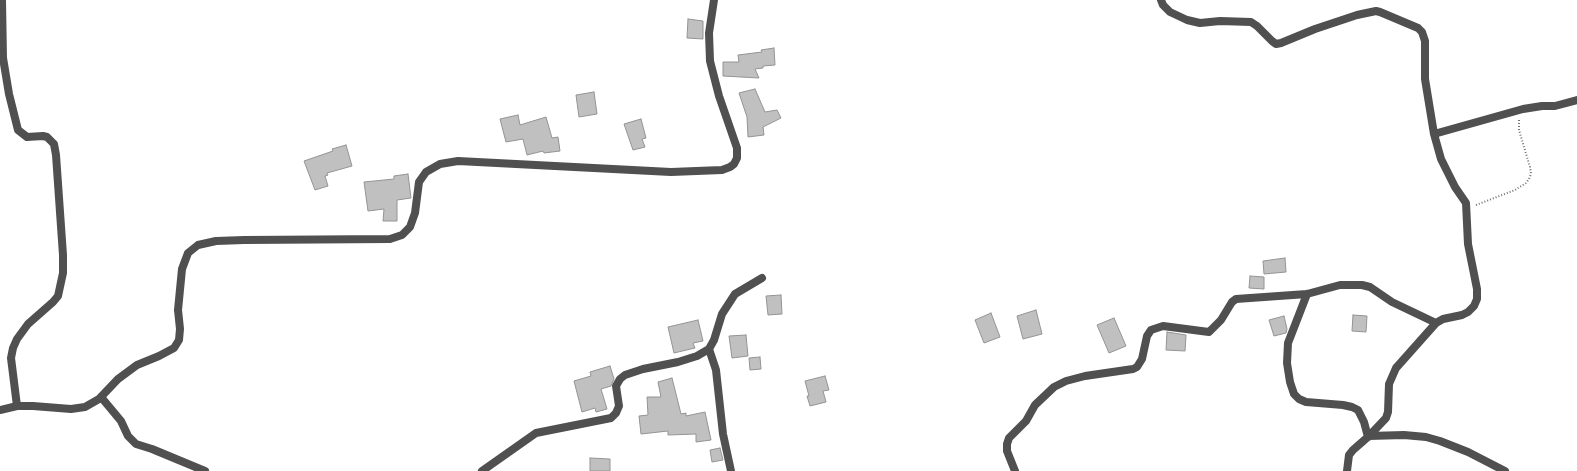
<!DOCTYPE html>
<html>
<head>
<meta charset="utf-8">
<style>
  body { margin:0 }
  canvas { display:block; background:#fff }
</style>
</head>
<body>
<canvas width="1577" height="471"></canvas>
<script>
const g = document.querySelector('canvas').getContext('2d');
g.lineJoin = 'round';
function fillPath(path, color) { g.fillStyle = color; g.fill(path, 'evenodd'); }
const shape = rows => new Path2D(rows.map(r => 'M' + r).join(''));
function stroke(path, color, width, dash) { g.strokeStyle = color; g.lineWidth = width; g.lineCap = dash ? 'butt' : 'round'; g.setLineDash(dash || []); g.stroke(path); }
const building = shape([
  [688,19,703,21,703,39,687,38,688,19],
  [774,48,775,65,763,66,763,68,755,69,759,78,723,76,723,62,739,62,738,55,762,52,761,50,774,48],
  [755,89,765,112,777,110,781,118,763,127,764,135,748,137,747,117,739,93,755,89],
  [594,92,597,114,579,117,576,95,594,92],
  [518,115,520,125,546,117,552,138,558,137,560,151,544,153,543,151,527,155,523,139,506,142,500,119,518,115],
  [641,119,646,138,642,139,645,147,633,150,624,124,641,119],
  [346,145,352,166,327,173,328,175,325,176,328,186,315,190,304,161,333,151,332,149,346,145],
  [408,174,411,198,397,200,397,221,383,221,384,209,368,211,364,182,394,179,394,176,408,174],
  [1285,258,1286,272,1264,274,1263,261,1285,258],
  [1250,276,1264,277,1264,289,1249,288,1250,276],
  [781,295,782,314,768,315,766,296,781,295],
  [1036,310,1042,334,1023,339,1017,316,1036,310],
  [991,313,1000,337,984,343,975,320,991,313],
  [1353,315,1367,316,1366,332,1352,331,1353,315],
  [1284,316,1287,329,1286,333,1274,336,1269,320,1284,316],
  [1114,318,1126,346,1109,353,1097,325,1114,318],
  [698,320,703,341,693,343,695,348,674,353,668,327,698,320],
  [1167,332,1186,335,1185,351,1166,350,1167,332],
  [746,335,748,356,732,358,729,336,746,335],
  [760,357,761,369,750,370,749,358,760,357],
  [610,366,614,379,611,386,601,389,607,409,596,412,595,408,582,412,574,381,591,376,590,372,610,366],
  [825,376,829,390,823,391,826,402,810,406,807,396,809,396,805,381,825,376],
  [672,378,681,414,686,413,686,416,705,412,711,440,696,442,696,434,668,435,668,431,641,434,639,416,648,415,647,397,661,397,658,382,672,378],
  [720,448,723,460,712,462,710,450,720,448],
  [590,458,610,459,610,471,590,471,590,458]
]);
fillPath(building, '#c0c0c0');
stroke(building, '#949494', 1);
stroke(shape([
  [1476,205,1515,190,1526,183,1529,179,1531,174,1530,167,1519,130,1519,120]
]), '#727272', 2, [1, 2]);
stroke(shape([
  [2,0,3,58,9,94,18,130,27,137,43,136,47,137,54,144,56,155,63,255,63,273,58,296,53,302,28,324,17,339,13,348,11,358,17,406],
  [1161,0,1163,5,1170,12,1187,20,1200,23,1220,21,1251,22,1257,26,1272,41,1276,44,1281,43,1315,29,1357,15,1376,11,1380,12,1418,28,1422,32,1425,41,1425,79,1434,134,1441,159,1455,187,1466,203,1468,244,1477,289,1477,299,1474,306,1468,312,1462,315,1443,319,1436,323,1396,368,1389,384,1388,412,1386,418,1369,436],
  [1434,134,1523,109,1542,106,1555,106,1577,100],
  [1307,294,1288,343,1287,363,1290,382,1294,394,1299,399,1306,402,1343,405,1352,407,1358,410,1364,422,1368,437],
  [709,349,716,370,723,434,731,471],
  [101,397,121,421,128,436,136,444,152,449,205,471],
  [482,471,536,433,611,418,616,413,619,406,616,386,620,379,625,375,643,369,678,362,697,356,709,349,714,340,722,314,735,294,762,278],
  [1015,471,1007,451,1007,444,1009,438,1026,421,1035,405,1054,387,1066,381,1085,376,1133,369,1137,367,1142,359,1147,336,1151,330,1163,326,1209,332,1221,320,1232,302,1236,299,1307,294,1340,285,1362,285,1370,287,1392,302,1436,323],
  [1347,471,1349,455,1353,450,1369,436,1404,435,1426,437,1440,441,1468,452,1505,471]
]), '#505050', 8);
stroke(shape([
  [0,410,17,406,33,406,71,409,85,407,99,399,118,379,137,365,159,356,174,348,179,340,180,329,178,310,182,269,188,253,198,245,216,241,244,240,390,239,402,235,410,227,415,213,419,182,426,172,440,164,458,161,671,172,722,170,730,167,734,164,737,158,737,148,719,96,710,61,709,33,714,0]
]), '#505050', 8);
</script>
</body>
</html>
